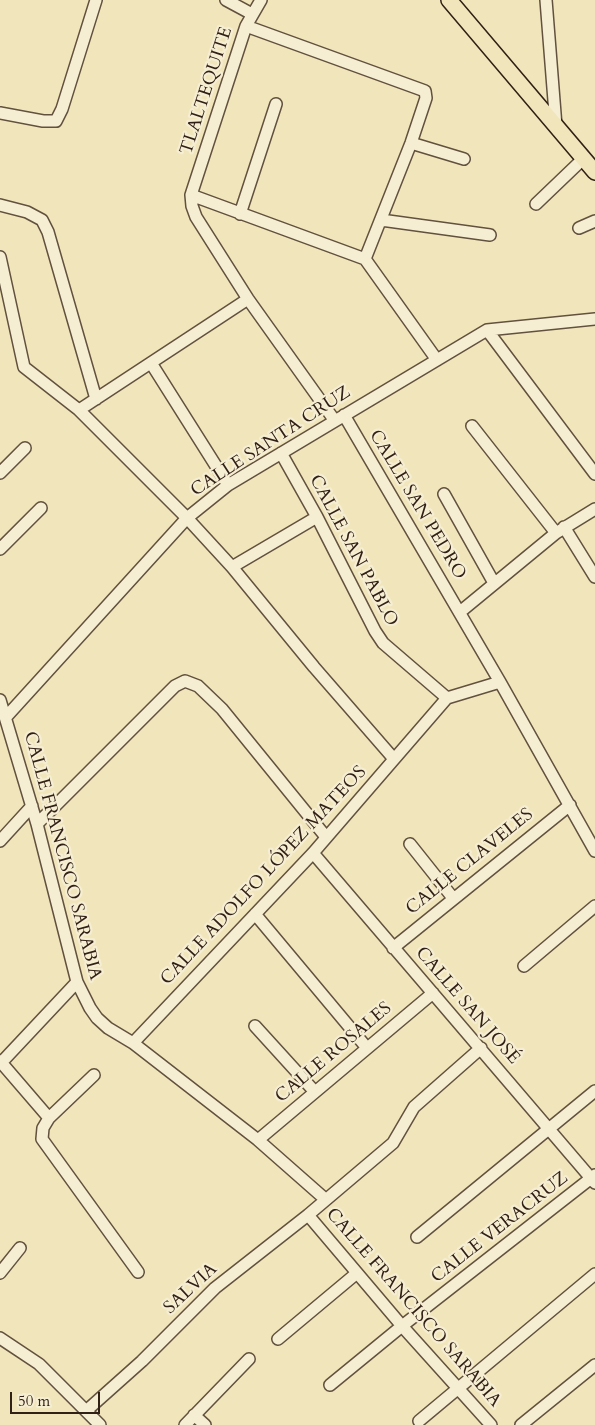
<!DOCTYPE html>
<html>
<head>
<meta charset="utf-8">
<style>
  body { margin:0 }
  #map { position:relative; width:595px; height:1425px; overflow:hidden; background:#f1e5bb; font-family:Cardo,serif }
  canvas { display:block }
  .scale { position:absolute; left:10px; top:1392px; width:90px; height:22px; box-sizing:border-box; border:2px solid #312015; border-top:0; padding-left:6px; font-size:15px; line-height:18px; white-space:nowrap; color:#312015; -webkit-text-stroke:4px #f6eed3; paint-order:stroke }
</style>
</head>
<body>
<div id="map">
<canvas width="595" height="1425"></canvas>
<div class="scale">50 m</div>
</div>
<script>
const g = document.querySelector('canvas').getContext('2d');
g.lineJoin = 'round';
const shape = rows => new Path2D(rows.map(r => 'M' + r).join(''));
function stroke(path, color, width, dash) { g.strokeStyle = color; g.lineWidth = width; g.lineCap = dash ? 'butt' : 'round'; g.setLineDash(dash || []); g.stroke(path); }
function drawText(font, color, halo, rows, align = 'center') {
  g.font = font + ' Cardo,serif'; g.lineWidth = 4.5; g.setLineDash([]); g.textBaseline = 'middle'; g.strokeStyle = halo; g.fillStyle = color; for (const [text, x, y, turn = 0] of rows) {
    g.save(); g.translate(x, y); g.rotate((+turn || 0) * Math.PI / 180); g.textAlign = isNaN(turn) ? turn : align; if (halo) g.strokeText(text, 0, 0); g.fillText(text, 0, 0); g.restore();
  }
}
const minor = shape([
  [226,0,252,14],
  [261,0,246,26,191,195,192,206,196,217,248,299,335,421],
  [546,0,556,126],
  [246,26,425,91,426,98,411,143,365,259],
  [0,113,43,121,56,121,62,109,96,0],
  [411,143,464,159],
  [191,195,365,259,437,360],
  [536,204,584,158],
  [0,205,27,212,42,220,48,232,96,399],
  [240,214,276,104],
  [381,220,490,235],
  [579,228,595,221],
  [0,257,24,367,79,410,187,518,232,567,314,667,394,759],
  [487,330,595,474],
  [151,363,228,485],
  [79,410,248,299],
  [344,415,500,682,595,851],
  [472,426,556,533],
  [281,453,317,517,375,631,383,643,447,698],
  [0,473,25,448],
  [444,494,494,583],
  [564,527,595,577],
  [0,549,41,508],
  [232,567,317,517],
  [460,612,556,533,595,509],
  [447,698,500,682],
  [0,700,37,824,77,982,90,1008,97,1018,108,1028,133,1043,258,1140,325,1199],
  [6,717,187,518,228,485,487,330,595,319],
  [37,824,175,686,185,681,198,686,222,709,326,837],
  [0,841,32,806],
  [410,844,453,898],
  [313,853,595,1183],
  [255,914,367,1048],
  [393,948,570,805],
  [524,966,595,906],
  [255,1026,315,1092],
  [133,1043,313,853,447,698],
  [0,1061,49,1118],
  [0,1064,77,982],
  [94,1075,49,1118,43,1128,42,1139,138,1272],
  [258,1140,433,993],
  [308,1215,402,1326,491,1425],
  [417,1237,595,1091],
  [0,1273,20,1248],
  [0,1338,39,1364,100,1425],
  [278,1339,357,1273],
  [330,1385,402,1326,595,1175],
  [86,1411,142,1361,215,1288,308,1215,393,1143,414,1107,481,1048],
  [194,1415,205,1425],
  [419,1421,595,1274],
  [185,1425,249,1359],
  [521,1425,595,1365]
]);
const major = shape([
  [449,0,595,172]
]);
stroke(minor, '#61513e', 14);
stroke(major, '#312015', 18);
stroke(minor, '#f6eed3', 11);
stroke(major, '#f1e5bb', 15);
drawText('18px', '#312015', '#f6eed3', [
  ["TLALTEQUITE",207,91,-72],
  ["CALLE SANTA CRUZ",271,442,-33],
  ["CALLE SAN PEDRO",417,505,59],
  ["CALLE SAN PABLO",353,551,62],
  ["CALLE FRANCISCO SARABIA",62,856,75],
  ["CALLE CLAVELES",470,862,-39],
  ["CALLE ADOLFO LÓPEZ MATEOS",264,876,-47],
  ["CALLE SAN JOSÉ",467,1006,49],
  ["CALLE ROSALES",334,1053,-40],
  ["CALLE VERACRUZ",500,1228,-38],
  ["SALVIA",191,1289,-43],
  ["CALLE FRANCISCO SARABIA",413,1308,49]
]);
</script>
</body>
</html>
